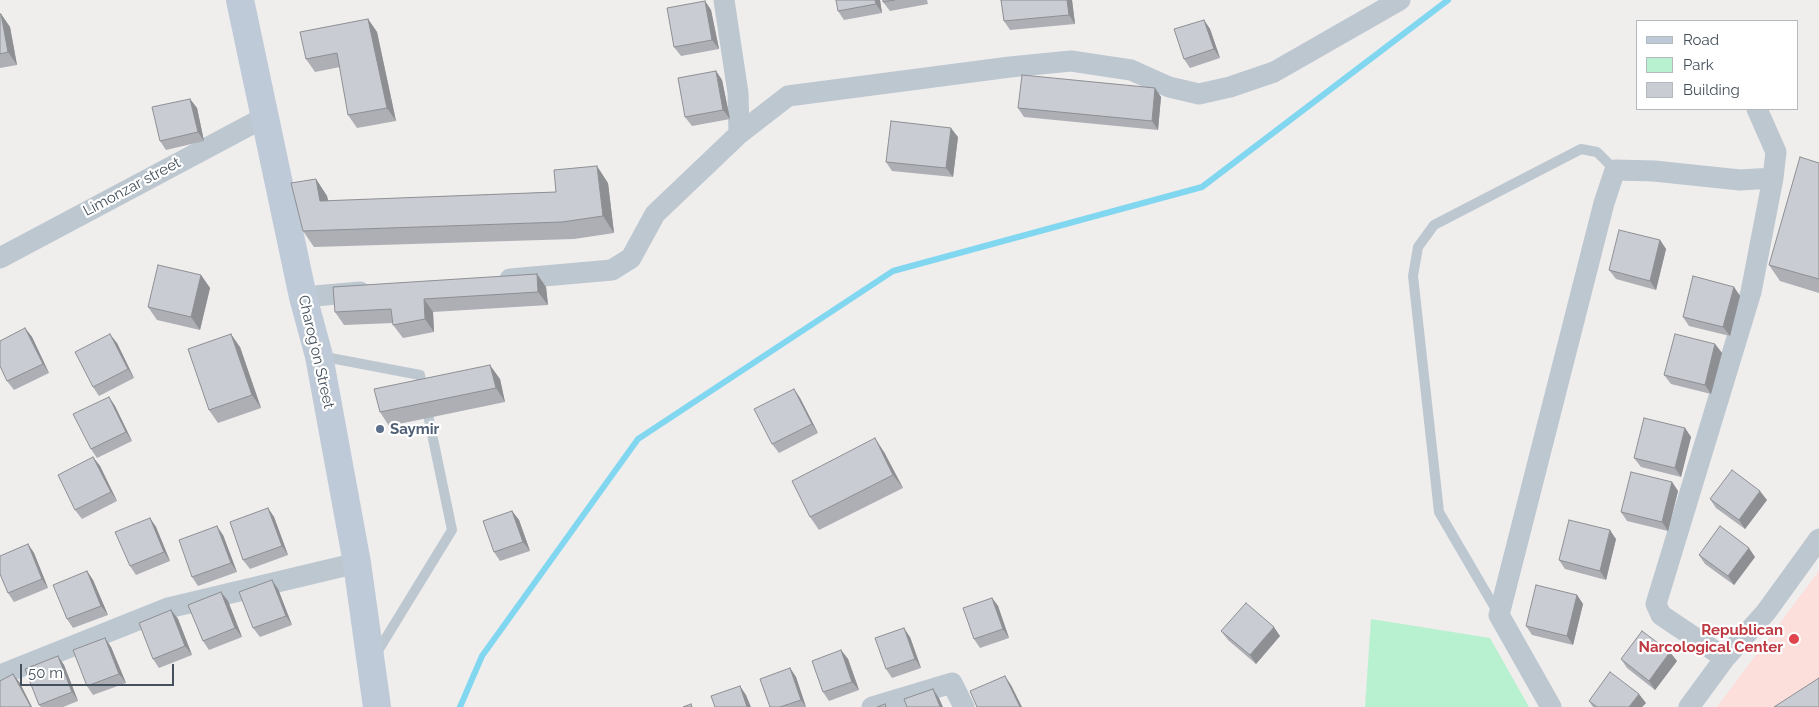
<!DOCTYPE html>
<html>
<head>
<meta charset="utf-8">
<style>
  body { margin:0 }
  #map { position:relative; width:1819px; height:707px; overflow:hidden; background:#f0eded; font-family:Raleway,sans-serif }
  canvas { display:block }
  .legend { position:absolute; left:1636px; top:20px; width:162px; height:90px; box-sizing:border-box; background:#fff; border:1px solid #b4b9bd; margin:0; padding:6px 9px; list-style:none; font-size:15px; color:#44505b }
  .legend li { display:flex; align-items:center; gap:10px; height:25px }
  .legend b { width:25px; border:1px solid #b4b9bd }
  .scale { position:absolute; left:20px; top:664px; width:154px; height:22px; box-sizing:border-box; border:2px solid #44505b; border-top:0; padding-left:6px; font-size:15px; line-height:18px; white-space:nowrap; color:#44505b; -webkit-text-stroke:4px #fff; paint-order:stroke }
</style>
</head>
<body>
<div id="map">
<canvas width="1819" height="707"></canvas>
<ul class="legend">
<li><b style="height:6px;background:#becad7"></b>Road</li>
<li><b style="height:14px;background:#b8f1cf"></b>Park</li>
<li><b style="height:14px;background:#c9ccd2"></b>Building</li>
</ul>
<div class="scale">50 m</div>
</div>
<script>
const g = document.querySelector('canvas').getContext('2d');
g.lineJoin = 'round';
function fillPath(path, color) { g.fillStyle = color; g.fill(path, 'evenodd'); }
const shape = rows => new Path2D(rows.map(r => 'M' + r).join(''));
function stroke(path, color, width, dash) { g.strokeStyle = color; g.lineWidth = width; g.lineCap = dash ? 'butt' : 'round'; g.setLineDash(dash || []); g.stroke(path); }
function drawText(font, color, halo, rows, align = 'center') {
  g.font = font + ' Raleway,sans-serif'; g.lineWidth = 4.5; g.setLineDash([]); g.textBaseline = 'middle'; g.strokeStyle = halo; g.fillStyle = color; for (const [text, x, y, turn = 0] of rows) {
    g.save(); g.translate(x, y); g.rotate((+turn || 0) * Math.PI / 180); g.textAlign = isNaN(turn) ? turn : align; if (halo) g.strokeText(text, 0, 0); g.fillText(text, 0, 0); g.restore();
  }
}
fillPath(shape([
  [1819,571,1819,707,1717,707]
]), '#fcdedb');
fillPath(shape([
  [1371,619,1490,638,1529,707,1365,707]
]), '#b8f1cf');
stroke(shape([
  [460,707,482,656,638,439,893,271,1202,187,1448,0]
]), '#82d7f0', 6);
stroke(shape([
  [320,356,420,375,423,391],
  [1498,613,1439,512,1413,276,1418,247,1434,225,1581,149,1597,152,1615,170],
  [376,654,452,530,426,405]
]), '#bcc7d0', 10);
stroke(shape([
  [724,0,738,93,739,134],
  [1757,109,1776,152,1773,178],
  [0,258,265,117],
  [510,279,612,270,631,258,655,214,739,134,788,96,1010,67,1071,61,1131,70,1169,87,1199,94,1230,87,1274,72,1400,0],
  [303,297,360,292],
  [0,675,168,608,357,563],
  [872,707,952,683,964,707],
  [1551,707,1499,615,1604,203,1615,170,1654,171,1740,180,1773,178,1751,292,1656,604,1661,615,1725,658],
  [1689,707,1725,658,1766,612,1819,539]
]), '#bcc7d0', 21);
stroke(shape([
  [240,0,303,297,319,356,357,563,377,707]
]), '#becad7', 28);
fillPath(shape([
  [880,0,882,13,844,20,838,11],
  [883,0,927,0,928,4,890,11,883,2],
  [1001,0,1072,0,1075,24,1010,30,1004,21],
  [705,1,711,10,719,49,681,56,674,47],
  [0,14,1,14,10,27,17,65,0,68],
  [368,19,377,32,396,121,357,128,348,115,340,67,315,72,306,59],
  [1204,20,1210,29,1220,58,1190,68,1184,59],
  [716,71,722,80,730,119,692,126,685,117],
  [1155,88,1161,97,1158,130,1024,117,1018,108],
  [190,99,197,108,204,141,166,150,160,141],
  [958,137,953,177,892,171,886,162],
  [1819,163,1819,293,1780,281,1769,265],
  [316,179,327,196,328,201,556,192,608,183,614,233,574,239,314,247,303,231],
  [1660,240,1666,249,1656,290,1616,279,1609,270],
  [537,274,546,287,548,305,433,312,434,332,403,338,393,325,393,323,344,325,335,312],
  [201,275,210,288,200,330,157,320,148,307],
  [1734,287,1740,296,1730,336,1689,326,1683,317],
  [25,328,32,337,49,373,14,390,7,381],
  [117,343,134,378,99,396,93,387],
  [1715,344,1722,353,1711,394,1671,384,1664,375],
  [240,347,261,408,218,423,209,410],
  [500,379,505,402,389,426,380,412],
  [794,389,800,398,818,433,779,453,772,444],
  [109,397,115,406,132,441,97,458,91,449],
  [1685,428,1691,437,1681,477,1641,467,1634,458],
  [884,452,903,488,819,530,810,517],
  [93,457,100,466,117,501,82,519,75,510],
  [1672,482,1678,491,1668,531,1627,521,1621,512],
  [1710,499,1767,500,1745,529,1716,508],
  [268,508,274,517,288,555,250,569,243,560],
  [512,511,519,520,530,551,500,561,494,552],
  [150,518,156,527,170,561,136,575,130,566],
  [223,535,237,572,198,586,192,577],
  [1616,539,1606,580,1565,569,1559,560],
  [28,544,34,553,48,588,14,602,8,593],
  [1699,555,1755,557,1734,585,1705,564],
  [87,571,93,580,108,615,73,628,67,619],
  [278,589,292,625,260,637,253,628],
  [221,592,228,601,242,637,209,650,203,641],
  [1577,595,1583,604,1573,645,1532,635,1526,626],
  [992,598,998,606,1009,638,980,648,974,639],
  [171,610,178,619,192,655,159,668,153,659],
  [1221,631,1280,636,1256,664,1228,640],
  [910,637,921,668,892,678,886,669],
  [105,638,111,647,126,683,93,695,87,686],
  [841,650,848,659,859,690,829,701,823,692],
  [58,656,64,665,78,701,63,707,41,707,39,705],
  [1621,659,1677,661,1655,690,1627,668],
  [790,668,796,677,806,707,770,707],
  [1589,701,1646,703,1642,707,1593,707]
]), '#adafb5');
fillPath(shape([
  [875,0,880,0,882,13,876,4],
  [1067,0,1072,0,1075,24,1069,15],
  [705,1,711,10,719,49,712,40],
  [1,14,10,27,17,65,8,52],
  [368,19,377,32,396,121,387,108],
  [1204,20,1210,29,1220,58,1214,49],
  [716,71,722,80,730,119,723,110],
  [1155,88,1161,97,1158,130,1152,121],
  [190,99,197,108,204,141,198,132],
  [951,128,958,137,953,177,946,168],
  [597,166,608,183,614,233,603,216],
  [316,179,327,196,332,218,320,201],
  [1660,240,1666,249,1656,290,1650,281],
  [537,274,546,287,548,305,538,292],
  [201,275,210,288,200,330,191,317],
  [1734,287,1740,296,1730,336,1723,327],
  [424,299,433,312,434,332,425,319],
  [25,328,32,337,49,373,43,364],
  [110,334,117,343,134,378,128,369],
  [231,334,240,347,261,408,252,395],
  [1715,344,1722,353,1711,394,1705,385],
  [490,365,500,379,505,402,496,388],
  [794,389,800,398,818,433,812,424],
  [109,397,115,406,132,441,126,432],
  [1685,428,1691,437,1681,477,1675,468],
  [875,438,884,452,903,488,893,475],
  [93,457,100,466,117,501,111,492],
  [1672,482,1678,491,1668,531,1662,522],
  [1760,491,1767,500,1745,529,1739,520],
  [268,508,274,517,288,555,282,546],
  [512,511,519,520,530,551,523,542],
  [150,518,156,527,170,561,164,552],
  [217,526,223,535,237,572,231,563],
  [1610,530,1616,539,1606,580,1600,571],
  [28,544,34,553,48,588,42,579],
  [1749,548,1755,557,1734,585,1728,576],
  [87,571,93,580,108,615,101,606],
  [272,580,278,589,292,625,286,616],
  [221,592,228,601,242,637,235,628],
  [1577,595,1583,604,1573,645,1567,636],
  [992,598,998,606,1009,638,1003,629],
  [171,610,178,619,192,655,185,646],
  [1274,627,1280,636,1256,664,1250,655],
  [904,628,910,637,921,668,915,659],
  [105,638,111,647,126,683,119,674],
  [841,650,848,659,859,690,852,682],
  [1670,652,1677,661,1655,690,1649,681],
  [58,656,64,665,78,701,72,692],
  [790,668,796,677,806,707,801,700],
  [13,674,20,683,32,707,31,707],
  [1005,676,1011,685,1022,707,1020,707],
  [740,686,746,695,751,707,747,707],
  [933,689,939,698,943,707,940,707],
  [1639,694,1646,703,1642,707,1629,707]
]), '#8d8f93');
const building = shape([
  [836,0,875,0,876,4,838,11,836,0],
  [883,0,895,0,883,2,883,0],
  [1001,0,1067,0,1069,15,1004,21,1001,0],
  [705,1,712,40,674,47,667,8,705,1],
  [0,14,1,14,8,52,0,54,0,14],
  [368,19,387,108,348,115,337,53,306,59,300,32,368,19],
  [1204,20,1214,49,1184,59,1174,29,1204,20],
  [716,71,723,110,685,117,678,78,716,71],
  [1022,75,1155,88,1152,121,1018,108,1022,75],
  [190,99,198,132,160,141,152,107,190,99],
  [891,121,951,128,946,168,886,162,891,121],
  [1800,157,1819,163,1819,279,1769,265,1800,157],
  [597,166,603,216,562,222,303,231,291,183,316,179,320,201,556,192,554,170,597,166],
  [1619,230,1660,240,1650,281,1609,270,1619,230],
  [158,265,201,275,191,317,148,307,158,265],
  [537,274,538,292,424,299,425,319,393,325,391,309,335,312,333,287,537,274],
  [1693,276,1734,287,1723,327,1683,317,1693,276],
  [25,328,43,364,7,381,0,366,0,341,25,328],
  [110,334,128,369,93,387,75,352,110,334],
  [231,334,252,395,209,410,188,349,231,334],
  [1675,334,1715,344,1705,385,1664,375,1675,334],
  [490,365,496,388,380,412,374,389,490,365],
  [794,389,812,424,772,444,754,409,794,389],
  [109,397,126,432,91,449,73,414,109,397],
  [1644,418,1685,428,1675,468,1634,458,1644,418],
  [875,438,893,475,810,517,792,481,875,438],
  [93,457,111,492,75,510,58,475,93,457],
  [1732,470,1760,491,1739,520,1710,499,1732,470],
  [1631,472,1672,482,1662,522,1621,512,1631,472],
  [268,508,282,546,243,560,230,522,268,508],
  [512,511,523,542,494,552,483,521,512,511],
  [150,518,164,552,130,566,115,532,150,518],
  [1569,520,1610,530,1600,571,1559,560,1569,520],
  [217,526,231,563,192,577,179,540,217,526],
  [1720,526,1749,548,1728,576,1699,555,1720,526],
  [28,544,42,579,8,593,0,574,0,556,28,544],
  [87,571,101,606,67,619,53,585,87,571],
  [272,580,286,616,253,628,239,592,272,580],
  [1536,585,1577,595,1567,636,1526,626,1536,585],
  [221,592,235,628,203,641,188,605,221,592],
  [992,598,1003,629,974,639,963,608,992,598],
  [1246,603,1274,627,1250,655,1221,631,1246,603],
  [171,610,185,646,153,659,139,623,171,610],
  [904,628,915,659,886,669,875,638,904,628],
  [1642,631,1670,652,1649,681,1621,659,1642,631],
  [105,638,119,674,87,686,73,650,105,638],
  [841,650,852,682,823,692,812,661,841,650],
  [58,656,72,692,39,705,25,669,58,656],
  [790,668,801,700,780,707,770,707,760,679,790,668],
  [1610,672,1639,694,1629,707,1597,707,1589,701,1610,672],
  [13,674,31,707,0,707,0,681,13,674],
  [1005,676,1020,707,977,707,970,691,1005,676],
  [1819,678,1819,707,1774,707,1819,678],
  [740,686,747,707,715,707,711,696,740,686],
  [933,689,940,707,907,707,904,699,933,689],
  [691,704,692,707,683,707,691,704],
  [885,704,886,707,877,707,885,704]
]);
fillPath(building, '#c9ccd2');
stroke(building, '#8d8f93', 1);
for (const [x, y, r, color] of [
  [380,429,5,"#5c6f8a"],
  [1794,639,6,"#e0444e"]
]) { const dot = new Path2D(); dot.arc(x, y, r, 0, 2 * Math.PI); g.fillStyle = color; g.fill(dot); stroke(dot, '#fff', 2); }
drawText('15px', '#44505b', '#fff', [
  ["Limonzar street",132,187,-28],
  ["Charog'on Street",316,352,77]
]);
drawText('bold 15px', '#4e5e75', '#fff', [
  ["Saymir",390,429]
], 'left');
drawText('bold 15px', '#be3a42', '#fff', [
  ["Republican",1783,630],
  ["Narcological Center",1783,647]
], 'right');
</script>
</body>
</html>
